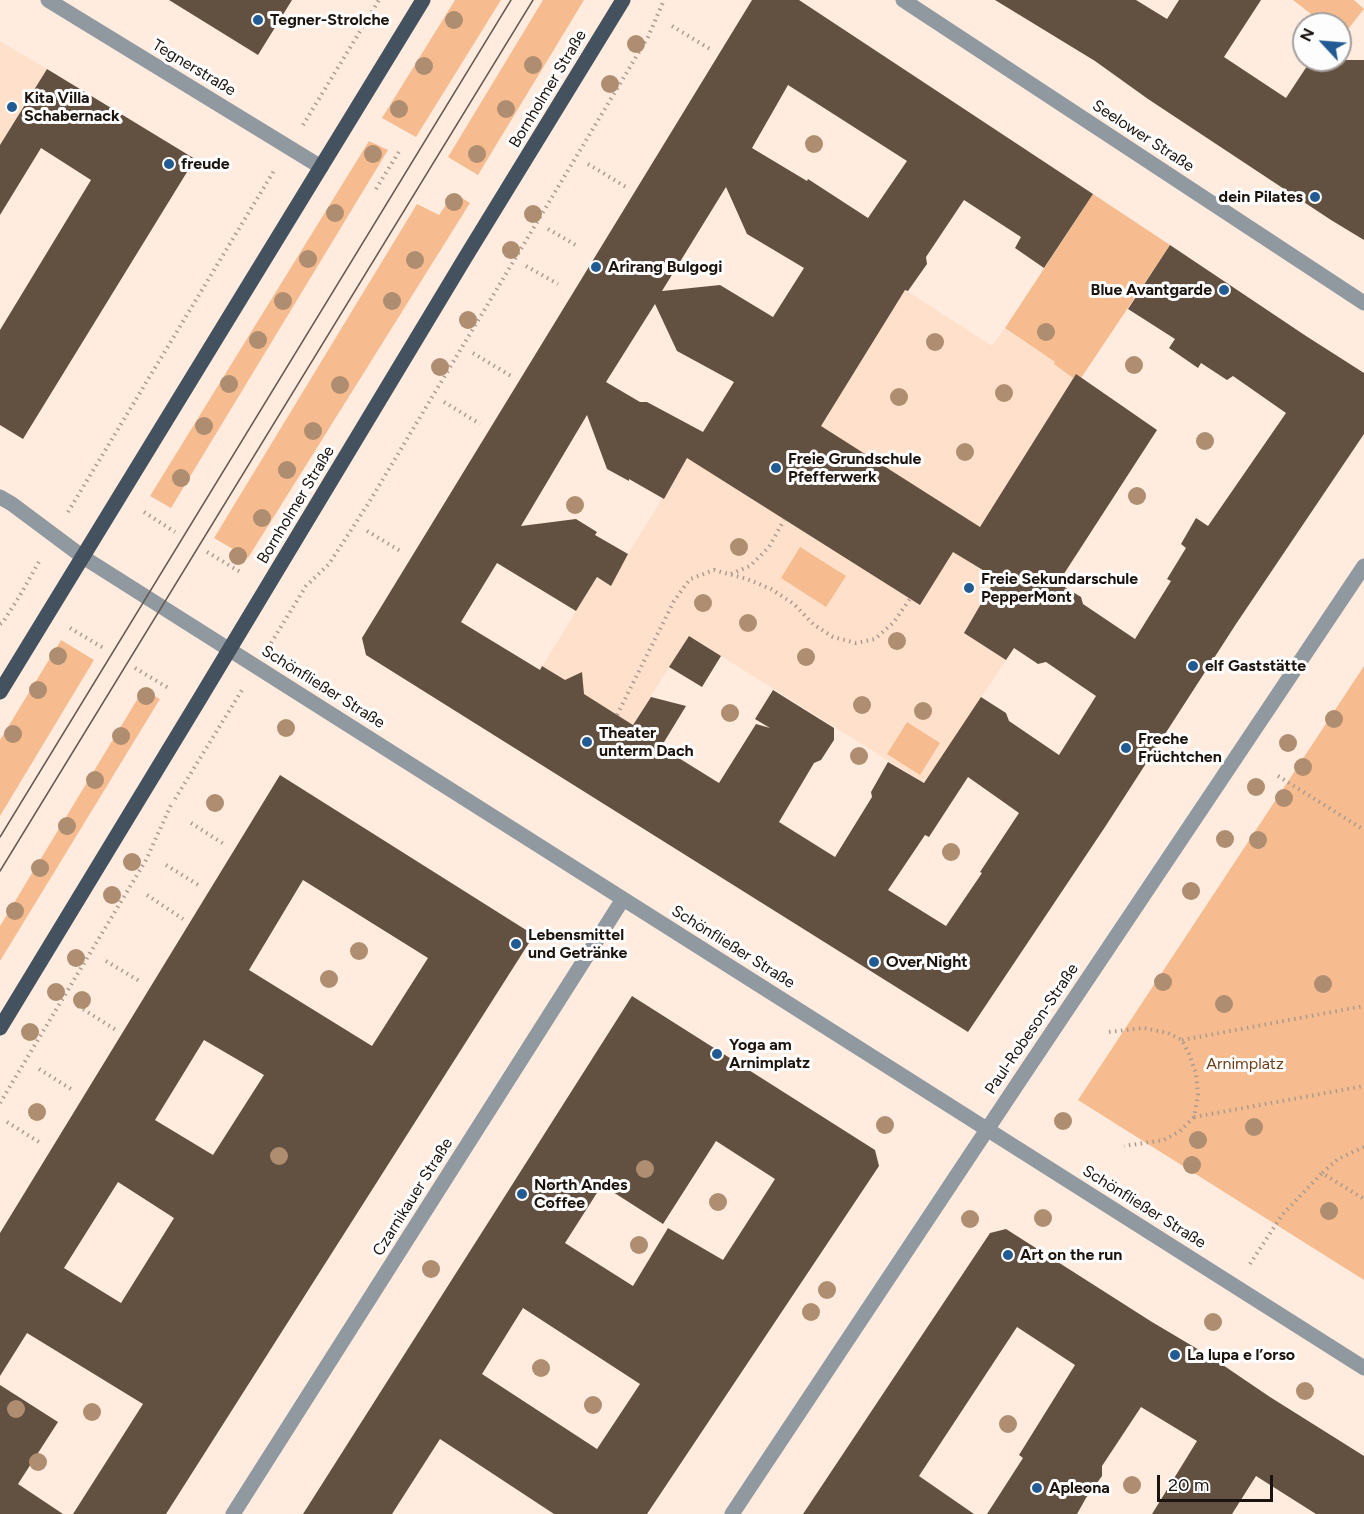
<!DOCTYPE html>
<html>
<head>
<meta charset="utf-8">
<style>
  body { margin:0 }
  #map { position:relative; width:1364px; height:1514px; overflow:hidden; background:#ffecdf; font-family:Figtree,sans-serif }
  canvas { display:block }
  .north { position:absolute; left:1292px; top:12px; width:60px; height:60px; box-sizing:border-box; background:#fdfdfd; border:2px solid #a39f9d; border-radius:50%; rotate:296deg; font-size:16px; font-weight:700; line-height:24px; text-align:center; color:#1b130d }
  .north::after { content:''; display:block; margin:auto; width:21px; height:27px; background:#225b93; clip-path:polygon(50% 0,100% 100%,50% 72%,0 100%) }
  .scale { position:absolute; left:1157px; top:1475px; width:116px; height:27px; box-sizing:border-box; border:3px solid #1b130d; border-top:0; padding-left:8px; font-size:18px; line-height:21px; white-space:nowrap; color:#1b130d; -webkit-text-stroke:4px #fdfdfd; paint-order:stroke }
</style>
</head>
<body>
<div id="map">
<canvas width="1364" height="1514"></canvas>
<div class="north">N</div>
<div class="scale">20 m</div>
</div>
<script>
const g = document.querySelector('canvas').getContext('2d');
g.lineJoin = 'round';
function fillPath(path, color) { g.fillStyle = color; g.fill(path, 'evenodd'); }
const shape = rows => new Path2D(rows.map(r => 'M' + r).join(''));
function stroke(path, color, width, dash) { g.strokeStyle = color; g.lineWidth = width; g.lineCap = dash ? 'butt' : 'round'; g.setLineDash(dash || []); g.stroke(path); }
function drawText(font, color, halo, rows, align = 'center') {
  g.font = font + ' Figtree,sans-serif'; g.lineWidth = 6; g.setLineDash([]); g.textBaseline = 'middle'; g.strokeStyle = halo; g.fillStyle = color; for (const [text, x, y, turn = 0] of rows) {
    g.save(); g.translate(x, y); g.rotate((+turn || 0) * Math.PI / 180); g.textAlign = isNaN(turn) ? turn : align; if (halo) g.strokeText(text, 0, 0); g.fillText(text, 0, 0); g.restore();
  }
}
fillPath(shape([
  [0,41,47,69,0,145],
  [875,270,992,346,1005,328,1055,362,1073,378,1076,374,1157,430,1079,551,924,783,689,636,589,794,499,737,597,577,611,585,628,554,736,378]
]), '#ffe1cb');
fillPath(shape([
  [455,0,501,0,416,137,382,118],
  [543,0,584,0,478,175,448,157],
  [1293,0,1354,0,1364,9,1341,38,1340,37,1340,24,1324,24],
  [369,141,388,150,171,508,150,496],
  [454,193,470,203,248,558,214,538,417,204,439,215],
  [1093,194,1170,245,1081,378,1076,374,1073,378,1054,364,1055,362,1005,328],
  [800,547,846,576,826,607,781,578],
  [61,640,94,660,0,816,0,740],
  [1364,666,1364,1280,1078,1100],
  [143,690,160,699,0,961,0,926],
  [907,722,940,743,920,775,887,754]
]), '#f6bc8f');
fillPath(shape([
  [169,0,292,0,258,55],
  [752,0,799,0,1093,194,1044,268,1015,248,1021,237,964,200,926,257,927,264,908,291,905,290,821,426,980,527,1076,374,1157,430,1058,583,1081,597,1083,604,1135,639,1171,581,1167,579,1186,548,1181,544,1196,518,1208,526,1286,413,1233,376,1227,380,1201,363,1198,368,1169,348,1175,339,1128,309,1170,245,1306,336,1364,373,1364,434,1236,624,1105,827,968,1032,366,655,362,638],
  [788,85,907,161,868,218,808,179,807,181,752,148],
  [726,187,747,234,804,268,773,317,720,285,662,291],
  [655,304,677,351,734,382,703,432,647,402,640,402,606,382],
  [587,415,607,469,629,481,629,479,664,499,687,458,920,605,953,552,996,578,964,633,1006,660,1014,648,1038,664,1046,662,1096,696,1059,755,1009,721,1006,713,981,697,924,783,888,762,871,792,872,797,835,857,779,822,814,763,821,760,834,740,834,728,805,710,773,690,755,719,770,728,756,724,719,783,661,747,686,706,651,697,633,725,584,694,582,672,565,680,542,666,540,670,461,622,497,563,576,611,597,577,611,586,628,554,595,535,597,532,576,519,521,526],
  [968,777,1019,813,980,872,982,873,946,926,888,890,925,835,929,837],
  [995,0,1136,0,1167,19,1179,0,1261,0,1224,57,1286,98,1311,60,1364,60,1364,240,1331,220,1148,99,1095,61],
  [47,69,195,159,23,439,0,425,0,330,91,180,41,148,0,215,0,145],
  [689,636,721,656,702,687,669,667],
  [280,775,534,935,166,1514,73,1514,143,1404,27,1333,0,1376,0,1233],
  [303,880,428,958,372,1046,249,970],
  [204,1040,264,1075,213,1155,155,1120],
  [118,1182,174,1218,121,1303,64,1268],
  [632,996,875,1150,879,1166,647,1514,554,1514,440,1439,392,1514,303,1514],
  [716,1141,775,1179,723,1260,668,1228,633,1286,565,1243,602,1185,663,1224],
  [523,1308,640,1384,597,1449,482,1374],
  [1006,1229,1152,1322,1211,1357,1270,1397,1364,1456,1364,1514,1316,1514,1256,1476,1232,1514,1152,1514,1197,1441,1141,1407,1102,1466,1102,1476,1086,1498,1077,1514,987,1514,1023,1458,1019,1455,1075,1365,1017,1327,919,1476,974,1514,803,1514,990,1233],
  [0,1385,58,1422,18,1484,63,1514,0,1514]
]), '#625041');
stroke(shape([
  [672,26,710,49],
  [303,125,379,0],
  [588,164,626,187],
  [376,189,400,150],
  [548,229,579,247],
  [526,266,558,284],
  [473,353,511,376],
  [444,402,480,424],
  [68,512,275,169],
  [144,512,175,532],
  [367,531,402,552],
  [207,552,242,573],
  [731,574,750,566,769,547,784,520],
  [0,624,3,622,19,597,40,560],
  [70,628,105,649],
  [271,643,306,586,329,564,368,504,648,37,664,0],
  [135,668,170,689],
  [617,715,674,601,690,579,714,570,747,579,771,589,794,604,813,624,833,637,856,643,875,639,893,623,910,599],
  [1278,776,1364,830],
  [175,799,242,690],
  [191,823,224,844],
  [166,865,200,886],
  [147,895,183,919],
  [106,961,141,982],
  [78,1006,116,1030],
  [1109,1032,1144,1028,1168,1033,1182,1040,1189,1054,1196,1073,1198,1095,1194,1117,1180,1131,1164,1140,1124,1146],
  [1182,1040,1364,1006],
  [39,1069,71,1089],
  [0,1103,146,860,171,805],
  [1194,1117,1364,1086],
  [7,1122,39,1142],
  [1364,1147,1338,1159,1322,1173,1364,1199],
  [1250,1264,1282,1215,1322,1173]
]), '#aa9b90', 4, [1.5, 4.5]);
stroke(shape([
  [48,0,321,167],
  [903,0,1364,303],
  [0,497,12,504,83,557,1364,1368],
  [233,1514,623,899],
  [732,1514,1020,1080,1364,566]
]), '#9098a0', 15);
stroke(shape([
  [0,692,423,0],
  [0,1028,196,705,465,258,623,0]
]), '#44515f', 15);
stroke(shape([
  [0,837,511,0],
  [0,871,533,0]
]), '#655951', 1.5);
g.fillStyle = '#af8d70';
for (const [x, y] of [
  [454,20],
  [636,44],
  [533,65],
  [424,66],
  [610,84],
  [399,109],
  [506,109],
  [814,144],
  [373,154],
  [477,154],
  [454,202],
  [335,213],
  [533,214],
  [511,250],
  [308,259],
  [415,260],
  [283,301],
  [392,301],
  [468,320],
  [1046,332],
  [258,340],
  [935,342],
  [1134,365],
  [440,367],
  [229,384],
  [340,385],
  [1004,393],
  [899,397],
  [204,426],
  [313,431],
  [1205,441],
  [965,452],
  [287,470],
  [181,478],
  [1137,496],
  [575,505],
  [262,518],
  [739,547],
  [238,556],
  [703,603],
  [748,623],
  [897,641],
  [58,656],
  [806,657],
  [38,690],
  [146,696],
  [862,705],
  [923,711],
  [730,713],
  [1334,719],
  [286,728],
  [13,734],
  [121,736],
  [1288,743],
  [859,756],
  [1303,767],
  [95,780],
  [1256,787],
  [1284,798],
  [215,803],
  [67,826],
  [1225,839],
  [1258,840],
  [951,852],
  [132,862],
  [40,868],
  [1191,891],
  [112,895],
  [15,911],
  [359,951],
  [76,958],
  [329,979],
  [1163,982],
  [1323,984],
  [56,992],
  [82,1000],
  [1224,1004],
  [30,1032],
  [37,1112],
  [1063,1121],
  [885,1125],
  [1254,1127],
  [1198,1140],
  [279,1156],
  [1192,1165],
  [645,1169],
  [718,1202],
  [1329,1211],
  [1043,1218],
  [970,1219],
  [639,1245],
  [431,1269],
  [827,1290],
  [811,1312],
  [1213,1322],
  [541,1368],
  [1305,1391],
  [593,1405],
  [16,1409],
  [92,1412],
  [1008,1424],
  [38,1462],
  [1132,1485]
]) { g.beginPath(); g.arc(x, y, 9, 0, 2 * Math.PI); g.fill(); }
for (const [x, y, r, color] of [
  [258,20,6,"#225b93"],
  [12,107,6,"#225b93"],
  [169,164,6,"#225b93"],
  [1315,197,6,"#225b93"],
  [596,267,6,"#225b93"],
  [1224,290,6,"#225b93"],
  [776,468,6,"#225b93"],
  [969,588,6,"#225b93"],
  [1193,666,6,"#225b93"],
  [587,742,6,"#225b93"],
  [1126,748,6,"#225b93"],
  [516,944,6,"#225b93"],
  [874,962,6,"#225b93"],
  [717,1054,6,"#225b93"],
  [522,1194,6,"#225b93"],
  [1008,1255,6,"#225b93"],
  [1175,1355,6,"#225b93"],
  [1037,1488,6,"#225b93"]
]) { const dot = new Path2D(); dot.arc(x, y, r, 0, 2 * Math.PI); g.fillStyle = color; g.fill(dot); stroke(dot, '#fdfdfd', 2); }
drawText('bold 16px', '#1b130d', '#fdfdfd', [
  ["Tegner-Strolche",270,20],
  ["Kita Villa",24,98],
  ["Schabernack",24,116],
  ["freude",181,164],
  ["dein Pilates",1303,197,"right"],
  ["Arirang Bulgogi",608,267],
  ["Blue Avantgarde",1212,290,"right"],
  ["Freie Grundschule",788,459],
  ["Pfefferwerk",788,477],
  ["Freie Sekundarschule",981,579],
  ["PepperMont",981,597],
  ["elf Gaststätte",1205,666],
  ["Theater",599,733],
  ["unterm Dach",599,751],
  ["Freche",1138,739],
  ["Früchtchen",1138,757],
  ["Lebensmittel",528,935],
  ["und Getränke",528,953],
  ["Over Night",886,962],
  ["Yoga am",729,1045],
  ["Arnimplatz",729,1063],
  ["North Andes",534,1185],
  ["Coffee",534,1203],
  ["Art on the run",1020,1255],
  ["La lupa e l’orso",1187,1355],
  ["Apleona",1049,1488]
], 'left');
drawText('16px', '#1b130d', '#fdfdfd', [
  ["Tegnerstraße",194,68,31],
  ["Bornholmer Straße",548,89,-59],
  ["Seelower Straße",1143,136,33],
  ["Bornholmer Straße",296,505,-59],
  ["Schönfließer Straße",323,687,32],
  ["Schönfließer Straße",733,947,32],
  ["Paul-Robeson-Straße",1032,1029,-56],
  ["Czarnikauer Straße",413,1197,-58],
  ["Schönfließer Straße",1144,1207,32]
]);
drawText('16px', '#6e3f15', '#fdfdfd', [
  ["Arnimplatz",1245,1064]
]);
</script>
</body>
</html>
